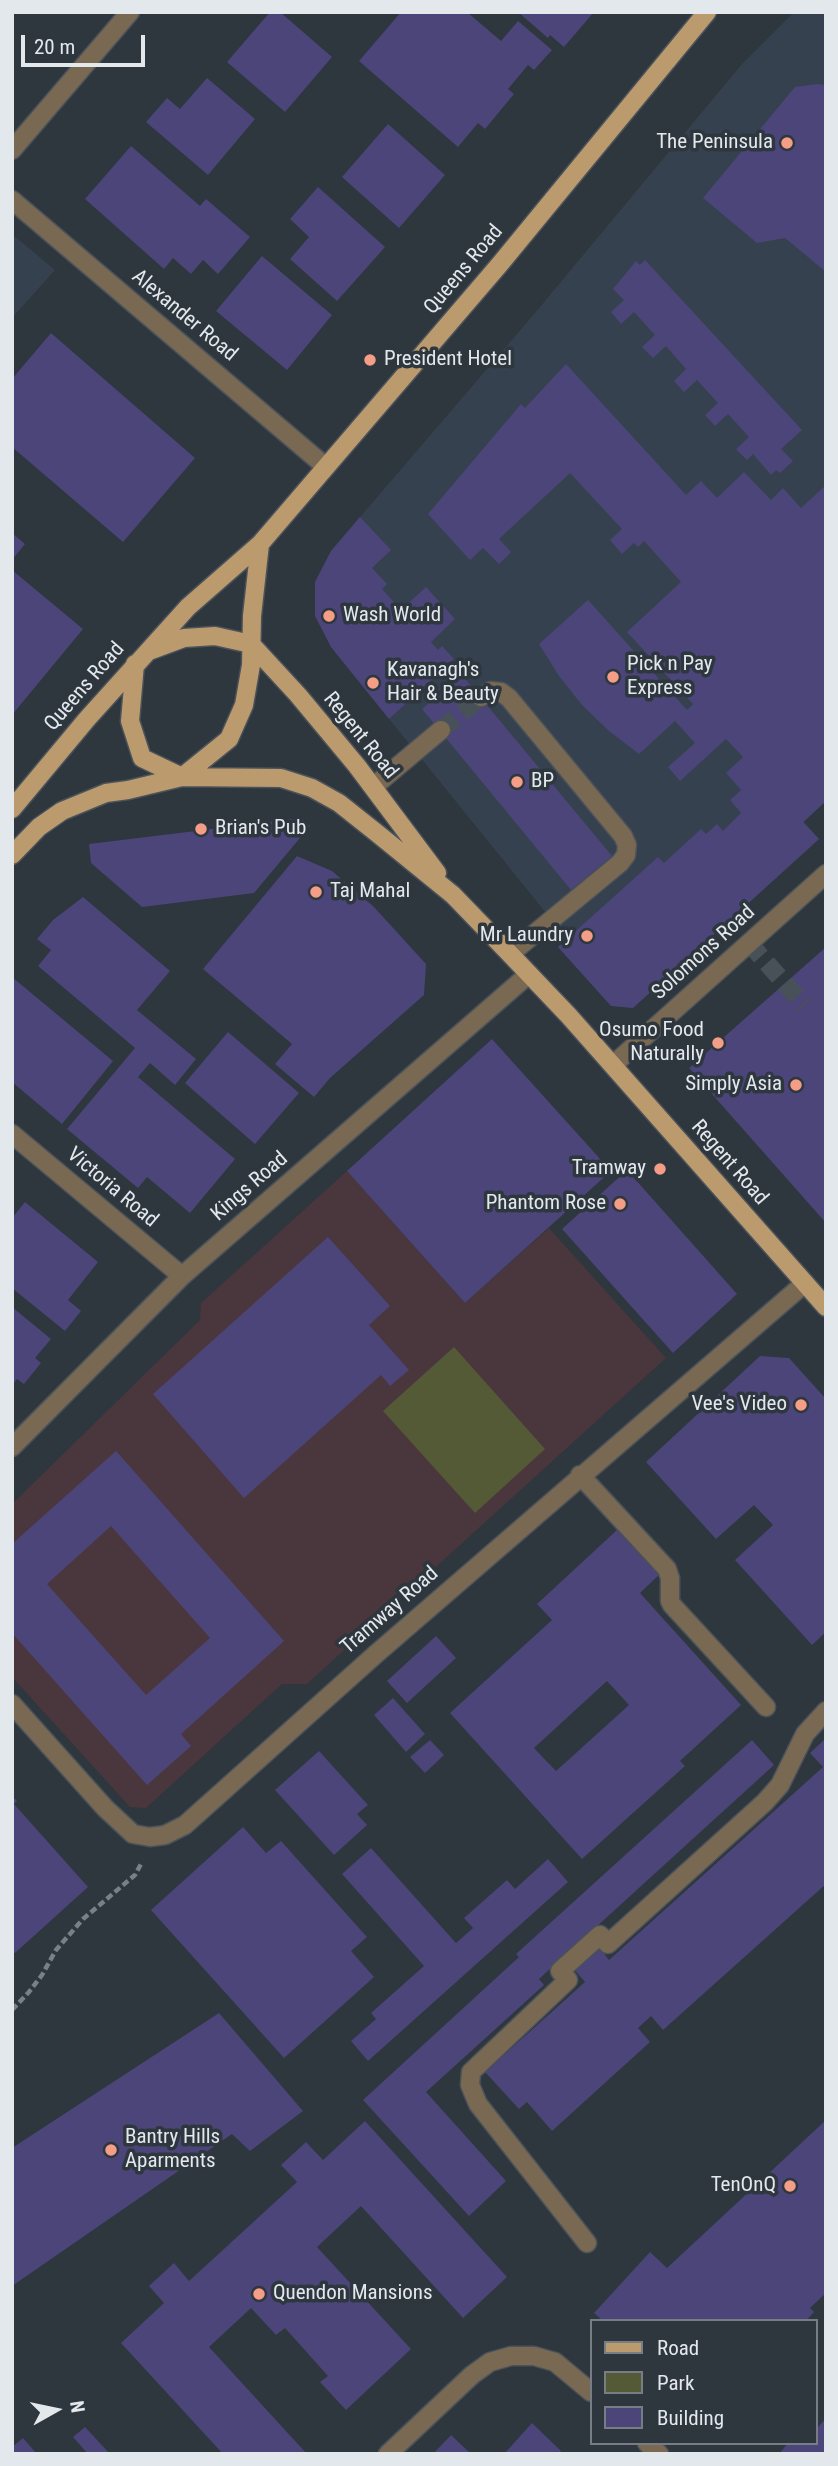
<!DOCTYPE html>
<html>
<head>
<meta charset="utf-8">
<style>
  body { margin:0 }
  #map { position:relative; width:838px; height:2466px; overflow:hidden; background:#2e363e; font-family:"Roboto Condensed",sans-serif }
  canvas { display:block }
  .frame { position:absolute; inset:0; border:14px solid #e3e8ed; pointer-events:none }
  .legend { position:absolute; left:590px; top:2319px; width:228px; height:126px; box-sizing:border-box; background:#2e363e; border:2px solid #767d84; margin:0; padding:9px 12px; list-style:none; font-size:21px; color:#e3e8ed }
  .legend li { display:flex; align-items:center; gap:14px; height:35px }
  .legend b { width:35px; border:2px solid #767d84 }
  .north { position:absolute; left:21px; top:2375px; width:70px; height:70px; -webkit-text-stroke:5px #2e363e; paint-order:stroke; rotate:81deg; font-size:19px; font-weight:700; line-height:28px; text-align:center; color:#e3e8ed }
  .north::after { content:''; display:block; margin:auto; width:24px; height:32px; background:#e3e8ed; clip-path:polygon(50% 0,100% 100%,50% 72%,0 100%) }
  .scale { position:absolute; left:21px; top:35px; width:124px; height:32px; box-sizing:border-box; border:4px solid #e3e8ed; border-top:0; padding-left:9px; font-size:21px; line-height:24px; white-space:nowrap; color:#e3e8ed; -webkit-text-stroke:5px #2e363e; paint-order:stroke }
</style>
</head>
<body>
<div id="map">
<canvas width="838" height="2466"></canvas>
<div class="frame"></div>
<ul class="legend">
<li><b style="height:9px;background:#bb9b6e"></b>Road</li>
<li><b style="height:19px;background:#535a35"></b>Park</li>
<li><b style="height:19px;background:#4c4579"></b>Building</li>
</ul>
<div class="north">N</div>
<div class="scale">20 m</div>
</div>
<script>
const g = document.querySelector('canvas').getContext('2d');
g.lineJoin = 'round';
function fillPath(path, color) { g.fillStyle = color; g.fill(path, 'evenodd'); }
const shape = rows => new Path2D(rows.map(r => 'M' + r).join(''));
function stroke(path, color, width, dash) { g.strokeStyle = color; g.lineWidth = width; g.lineCap = dash ? 'butt' : 'round'; g.setLineDash(dash || []); g.stroke(path); }
function drawText(font, color, halo, rows, align = 'center') {
  g.font = font + ' "Roboto Condensed",sans-serif'; g.lineWidth = 7; g.setLineDash([]); g.textBaseline = 'middle'; g.strokeStyle = halo; g.fillStyle = color; for (const [text, x, y, turn = 0] of rows) {
    g.save(); g.translate(x, y); g.rotate((+turn || 0) * Math.PI / 180); g.textAlign = isNaN(turn) ? turn : align; if (halo) g.strokeText(text, 0, 0); g.fillText(text, 0, 0); g.restore();
  }
}
fillPath(shape([
  [794,12,826,12,826,801,804,822,819,839,633,1008,611,1006,558,947,567,939,331,647,315,582,331,551,360,517,540,307,742,64],
  [12,234,55,270,12,318]
]), '#35414e');
fillPath(shape([
  [347,1171,465,1303,549,1228,666,1358,307,1684,282,1684,146,1808,130,1807,12,1677,12,1504,200,1320,201,1303]
]), '#4a363d');
fillPath(shape([
  [454,1347,545,1449,475,1513,383,1411]
]), '#535a35');
fillPath(shape([
  [270,12,280,12,332,57,285,112,227,62],
  [401,12,467,12,501,41,518,21,552,50,534,70,528,65,508,89,514,94,485,129,478,123,458,147,359,61],
  [518,12,594,12,564,47,550,35,548,38],
  [207,78,255,119,208,175,146,122,167,98,180,109],
  [817,84,826,85,826,272,785,238,757,243,703,198,795,87],
  [388,124,445,175,399,228,342,177],
  [131,146,200,206,206,199,250,237,218,274,203,260,191,274,173,258,164,269,85,199],
  [318,187,385,247,337,301,290,259,309,237,290,219],
  [262,256,332,315,287,370,216,311],
  [645,260,802,430,781,449,793,461,780,473,776,470,771,475,753,454,747,460,736,449,749,437,728,414,715,426,705,415,718,403,697,380,684,392,674,381,686,369,666,346,653,358,642,347,655,335,634,312,621,324,611,312,624,300,613,289,636,261,640,265],
  [51,333,195,458,123,542,12,447,12,379],
  [566,364,686,495,701,481,717,498,744,472,771,500,783,488,801,508,826,485,826,801,803,822,819,839,633,1008,611,1006,558,947,658,857,664,863,701,829,706,834,717,824,723,831,741,813,730,800,741,790,726,773,743,757,726,739,680,781,668,767,695,743,675,721,639,754,609,731,582,705,559,676,539,644,588,600,687,710,693,704,627,632,681,582,644,541,638,547,634,543,622,554,610,540,622,529,570,473,499,539,511,552,499,564,483,548,470,560,428,514,521,404,525,408],
  [360,517,391,550,372,568,387,584,382,589,401,610,426,587,455,619,431,642,438,650,442,646,454,659,389,719,331,647,315,616,315,582,331,551],
  [12,533,25,544,12,560],
  [12,570,83,629,12,715],
  [462,675,612,856,571,890,422,709],
  [302,818,310,826,254,893,142,907,91,863,89,844],
  [297,856,332,871,374,907,426,964,424,995,330,1078,314,1097,275,1064,292,1044,203,969],
  [83,897,170,971,137,1010,196,1059,175,1085,150,1063,138,1077,235,1159,190,1213,147,1177,138,1188,67,1129,135,1048,38,966,51,950,37,939,53,920],
  [826,947,826,1223,689,1068],
  [12,977,113,1061,62,1124,12,1082],
  [228,1032,299,1093,255,1144,185,1083],
  [492,1039,611,1171,465,1303,347,1171],
  [627,1170,737,1294,673,1353,562,1229],
  [25,1202,98,1262,68,1300,81,1311,65,1331,12,1288,12,1218],
  [328,1237,390,1306,369,1325,409,1370,390,1386,381,1375,244,1498,153,1394],
  [12,1307,51,1339,35,1358,41,1363,24,1384,17,1379,12,1385],
  [760,1356,789,1358,826,1399,826,1632,812,1645,735,1560,773,1525,754,1505,716,1539,646,1462],
  [116,1451,284,1641,181,1734,191,1746,147,1785,12,1633,12,1544],
  [111,1526,210,1638,146,1695,47,1584],
  [617,1530,659,1575,640,1593,741,1705,680,1761,685,1766,582,1859,450,1713,552,1620,537,1604],
  [607,1681,629,1705,556,1771,534,1748],
  [436,1636,456,1658,407,1703,387,1681],
  [393,1698,425,1734,406,1752,374,1715],
  [826,1738,826,1884,663,2030,651,2016,638,2028,650,2042,552,2131,527,2102,519,2109,485,2072,585,1982,572,1967,597,1945,609,1960,823,1767,810,1753],
  [430,1740,444,1755,425,1773,410,1757],
  [752,1740,774,1765,539,1979,544,1985,426,2092,506,2181,469,2216,363,2100,519,1957,516,1954],
  [319,1751,368,1805,357,1814,367,1825,334,1855,275,1790],
  [12,1796,17,1801,14,1804,88,1887,15,1953,12,1950],
  [243,1827,266,1853,281,1841,367,1937,351,1951,374,1977,284,2058,151,1910],
  [371,1848,456,1943,473,1928,464,1918,507,1880,515,1889,548,1859,568,1882,368,2061,351,2041,376,2019,371,2013,424,1966,342,1874],
  [219,2013,303,2111,250,2151,232,2134,12,2286,12,2148],
  [826,2120,826,2293,810,2308,814,2312,806,2321,603,2321,594,2313,650,2252,667,2268],
  [365,2121,507,2277,463,2318,361,2206,317,2247,411,2349,346,2410,320,2382,328,2376,285,2328,276,2335,251,2308,209,2347,307,2454,223,2454,121,2343,164,2303,149,2286,174,2263,189,2281,297,2182,281,2165,306,2142,323,2160],
  [826,2418,826,2454,779,2454,788,2443,815,2443,815,2424,818,2427],
  [532,2423,561,2451,558,2454,504,2454],
  [85,2427,110,2454,88,2454,73,2437],
  [451,2435,471,2454,433,2454],
  [23,2438,37,2454,12,2454,12,2447]
]), '#4c4579');
stroke(shape([
  [441,730,481,697],
  [749,943,804,1005]
]), '#495158', 18, [18, 9]);
const minor = shape([
  [12,150,130,12],
  [12,200,326,467],
  [481,697,491,691,501,692,509,698,623,836,627,845,626,855,620,863,510,954],
  [373,787,441,730],
  [613,1065,826,874],
  [12,1134,182,1276],
  [12,1447,182,1276,529,974],
  [580,1475,667,1569,670,1578,670,1601,672,1605,766,1707],
  [12,1704,105,1808,133,1834,150,1837,165,1835,185,1825,376,1654,805,1283],
  [587,2243,478,2104,470,2085,471,2072,568,1980,560,1971,600,1935,608,1944,765,1802,780,1785,805,1734,826,1711],
  [647,2443,659,2454],
  [388,2454,472,2375,490,2362,511,2356,534,2356,555,2362,591,2392]
]);
const major = shape([
  [251,644,298,695,357,766,437,873],
  [149,651,184,638,215,636,251,644],
  [135,664,130,721,142,758,182,777,281,778,312,788,339,803,378,834,453,895,510,954,569,1016,826,1307],
  [12,809,87,719,188,607,260,544,500,264,707,12],
  [12,855,39,827,62,811,106,793,128,790,182,777,229,739,244,705,251,665,252,616,260,544]
]);
stroke(minor, '#4b525a', 21);
stroke(major, '#4b525a', 21);
stroke(shape([
  [12,2010,29,1992,42,1975,56,1950,83,1919,135,1875,141,1864]
]), '#798086', 4.5, [7, 3.5]);
stroke(minor, '#796953', 18);
stroke(major, '#bb9b6e', 18);
for (const [x, y, r, color] of [
  [787,143,7,"#f49e87"],
  [370,360,7,"#f49e87"],
  [329,616,7,"#f49e87"],
  [613,677,7,"#f49e87"],
  [373,683,7,"#f49e87"],
  [517,782,7,"#f49e87"],
  [201,829,7,"#f49e87"],
  [316,892,7,"#f49e87"],
  [587,936,7,"#f49e87"],
  [718,1043,7,"#f49e87"],
  [796,1085,7,"#f49e87"],
  [660,1169,7,"#f49e87"],
  [620,1204,7,"#f49e87"],
  [801,1405,7,"#f49e87"],
  [111,2150,7,"#f49e87"],
  [790,2186,7,"#f49e87"],
  [259,2294,7,"#f49e87"]
]) { const dot = new Path2D(); dot.arc(x, y, r, 0, 2 * Math.PI); g.fillStyle = color; g.fill(dot); stroke(dot, '#2e363e', 2.5); }
drawText('21px', '#e3e8ed', '#2e363e', [
  ["The Peninsula",773,143,"right"],
  ["President Hotel",384,360],
  ["Wash World",343,616],
  ["Pick n Pay",627,665],
  ["Express",627,689],
  ["Kavanagh's",387,671],
  ["Hair & Beauty",387,695],
  ["BP",531,782],
  ["Brian's Pub",215,829],
  ["Taj Mahal",330,892],
  ["Mr Laundry",573,936,"right"],
  ["Osumo Food",704,1031,"right"],
  ["Naturally",704,1055,"right"],
  ["Simply Asia",782,1085,"right"],
  ["Tramway",646,1169,"right"],
  ["Phantom Rose",606,1204,"right"],
  ["Vee's Video",787,1405,"right"],
  ["Bantry Hills",125,2138],
  ["Aparments",125,2162],
  ["TenOnQ",776,2186,"right"],
  ["Quendon Mansions",273,2294]
], 'left');
drawText('21px', '#e3e8ed', '#2e363e', [
  ["Queens Road",464,270,-50],
  ["Alexander Road",184,316,40],
  ["Queens Road",85,687,-49],
  ["Regent Road",360,736,51],
  ["Solomons Road",704,953,-42],
  ["Regent Road",729,1163,49],
  ["Kings Road",250,1187,-41],
  ["Victoria Road",112,1188,40],
  ["Tramway Road",390,1611,-41]
]);
</script>
</body>
</html>
